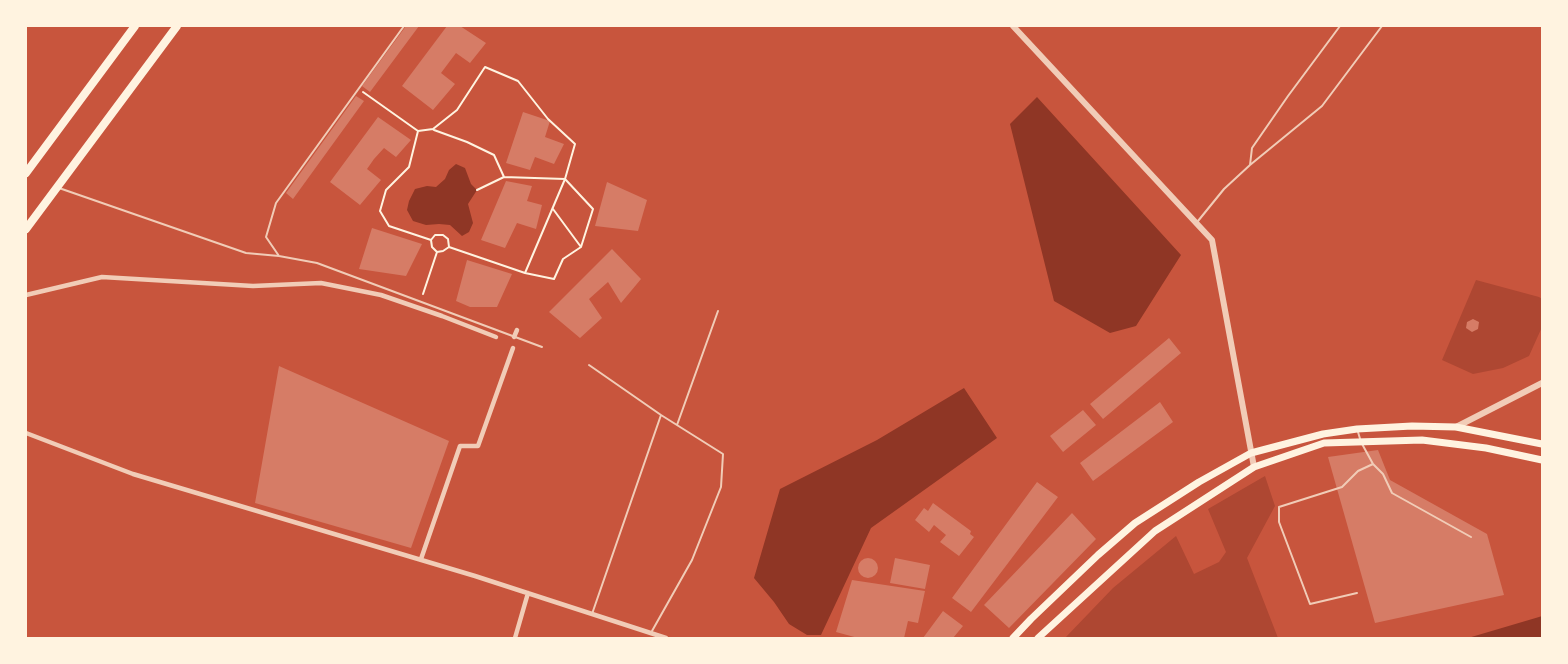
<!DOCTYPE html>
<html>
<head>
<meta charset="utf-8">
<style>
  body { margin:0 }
  #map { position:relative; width:1568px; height:664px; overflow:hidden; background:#c8553d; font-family:"Noto Sans",sans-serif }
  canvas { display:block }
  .frame { position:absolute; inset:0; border:27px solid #fff3e0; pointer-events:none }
</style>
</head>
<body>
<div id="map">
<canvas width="1568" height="664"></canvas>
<div class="frame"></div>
</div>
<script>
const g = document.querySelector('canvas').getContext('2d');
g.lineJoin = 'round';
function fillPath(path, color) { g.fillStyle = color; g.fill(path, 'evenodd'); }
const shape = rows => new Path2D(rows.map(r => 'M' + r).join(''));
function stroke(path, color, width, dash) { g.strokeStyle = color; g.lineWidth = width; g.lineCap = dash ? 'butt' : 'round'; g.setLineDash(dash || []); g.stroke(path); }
fillPath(shape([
  [1476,280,1539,297,1542,299,1542,327,1529,356,1503,368,1473,374,1442,360],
  [1265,476,1275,506,1247,558,1278,638,1065,638,1113,588,1176,536,1194,574,1219,562,1226,552,1208,509]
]), '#ae4732');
fillPath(shape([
  [1037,97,1181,255,1136,326,1110,333,1054,301,1010,124],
  [456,164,465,168,471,184,477,190,468,204,473,223,469,232,462,236,450,225,439,224,426,225,413,221,407,210,409,201,415,189,427,186,436,187,445,179,449,170],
  [964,388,997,438,871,528,821,635,807,635,789,624,774,602,754,578,780,489,877,440],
  [1542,616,1542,638,1468,638,1539,617]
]), '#8f3625');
fillPath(shape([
  [406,26,419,26,370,92,362,86],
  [447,26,460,26,486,43,470,63,456,53,441,73,455,84,433,110,402,86],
  [356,96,364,101,293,199,286,193],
  [523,112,550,121,545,137,564,144,554,164,535,157,530,170,506,163],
  [378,117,411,140,396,157,384,148,374,159,367,169,381,180,360,205,330,182],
  [506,181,532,186,527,201,542,205,536,229,517,223,505,248,481,240],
  [607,182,647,200,638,231,595,226],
  [372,228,422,244,406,276,359,269],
  [612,249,641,279,621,303,608,282,589,299,602,318,580,338,549,312],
  [467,260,512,274,497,307,470,307,456,301],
  [1473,319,1479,322,1478,329,1472,332,1466,328,1467,322],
  [1169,338,1181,353,1103,419,1090,404],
  [279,366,449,441,411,548,255,503],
  [1160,402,1173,422,1093,481,1080,463],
  [1083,410,1096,425,1063,452,1050,436],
  [1378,450,1390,480,1487,534,1504,595,1375,623,1328,457],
  [1037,482,1058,497,971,612,952,598],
  [933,503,971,531,970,534,974,537,959,556,940,542,946,535,934,525,929,532,915,520,924,508,928,511],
  [1072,513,1096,539,1009,628,984,605],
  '858 568a10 10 0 1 1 20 0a10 10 0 1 1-20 0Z',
  [895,558,930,565,925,589,890,583],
  [852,580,925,591,918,623,908,621,904,638,858,638,836,632],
  [943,611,963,626,953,638,923,638]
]), '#d67c66');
stroke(shape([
  [363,92,418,131,409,167,386,190,380,211,389,226,431,240,432,247,437,252,443,251,449,247,525,273,554,279,563,259,581,247,593,209,565,179,575,144,548,119,518,81,485,67,457,110,433,129,418,131],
  [434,130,467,142,494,155,504,177,565,179,525,273],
  [477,190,504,177],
  [553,209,581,247],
  [431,240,435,235,443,235,448,239,449,247],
  [423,294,437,252]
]), '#fff3e0', 2);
stroke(shape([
  [404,26,276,203,266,237,279,256,317,263,542,347],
  [1250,165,1252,148,1288,96,1340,26],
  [59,188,246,253,279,256],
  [1198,221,1224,189,1250,165,1322,106,1382,26],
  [589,365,661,415],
  [677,425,718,311],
  [1358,432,1361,442,1373,464,1383,474,1392,493,1471,537],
  [1357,593,1310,604,1279,522,1279,507,1342,487,1358,471,1373,464],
  [592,614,661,415,723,454,721,487,692,560,652,631]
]), '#f1ccb7', 2);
stroke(shape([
  [26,295,102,277,253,286,321,283,381,295,442,316,496,337],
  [514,337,517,330],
  [26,433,133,474,475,576,666,638],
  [421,559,460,446,478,446,513,348],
  [515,638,528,593]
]), '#f1ccb7', 4.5);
stroke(shape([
  [1013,26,1212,240,1254,467],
  [1456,427,1542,383]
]), '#f1ccb7', 6);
stroke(shape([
  [1013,638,1031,619,1098,555,1135,523,1199,482,1251,453,1323,434,1357,429,1412,426,1456,427,1542,444],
  [1038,638,1155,531,1254,467,1324,443,1422,440,1486,448,1542,460]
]), '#fff3e0', 7);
stroke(shape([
  [26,173,135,26],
  [26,229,177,26]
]), '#fff3e0', 8);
</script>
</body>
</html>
